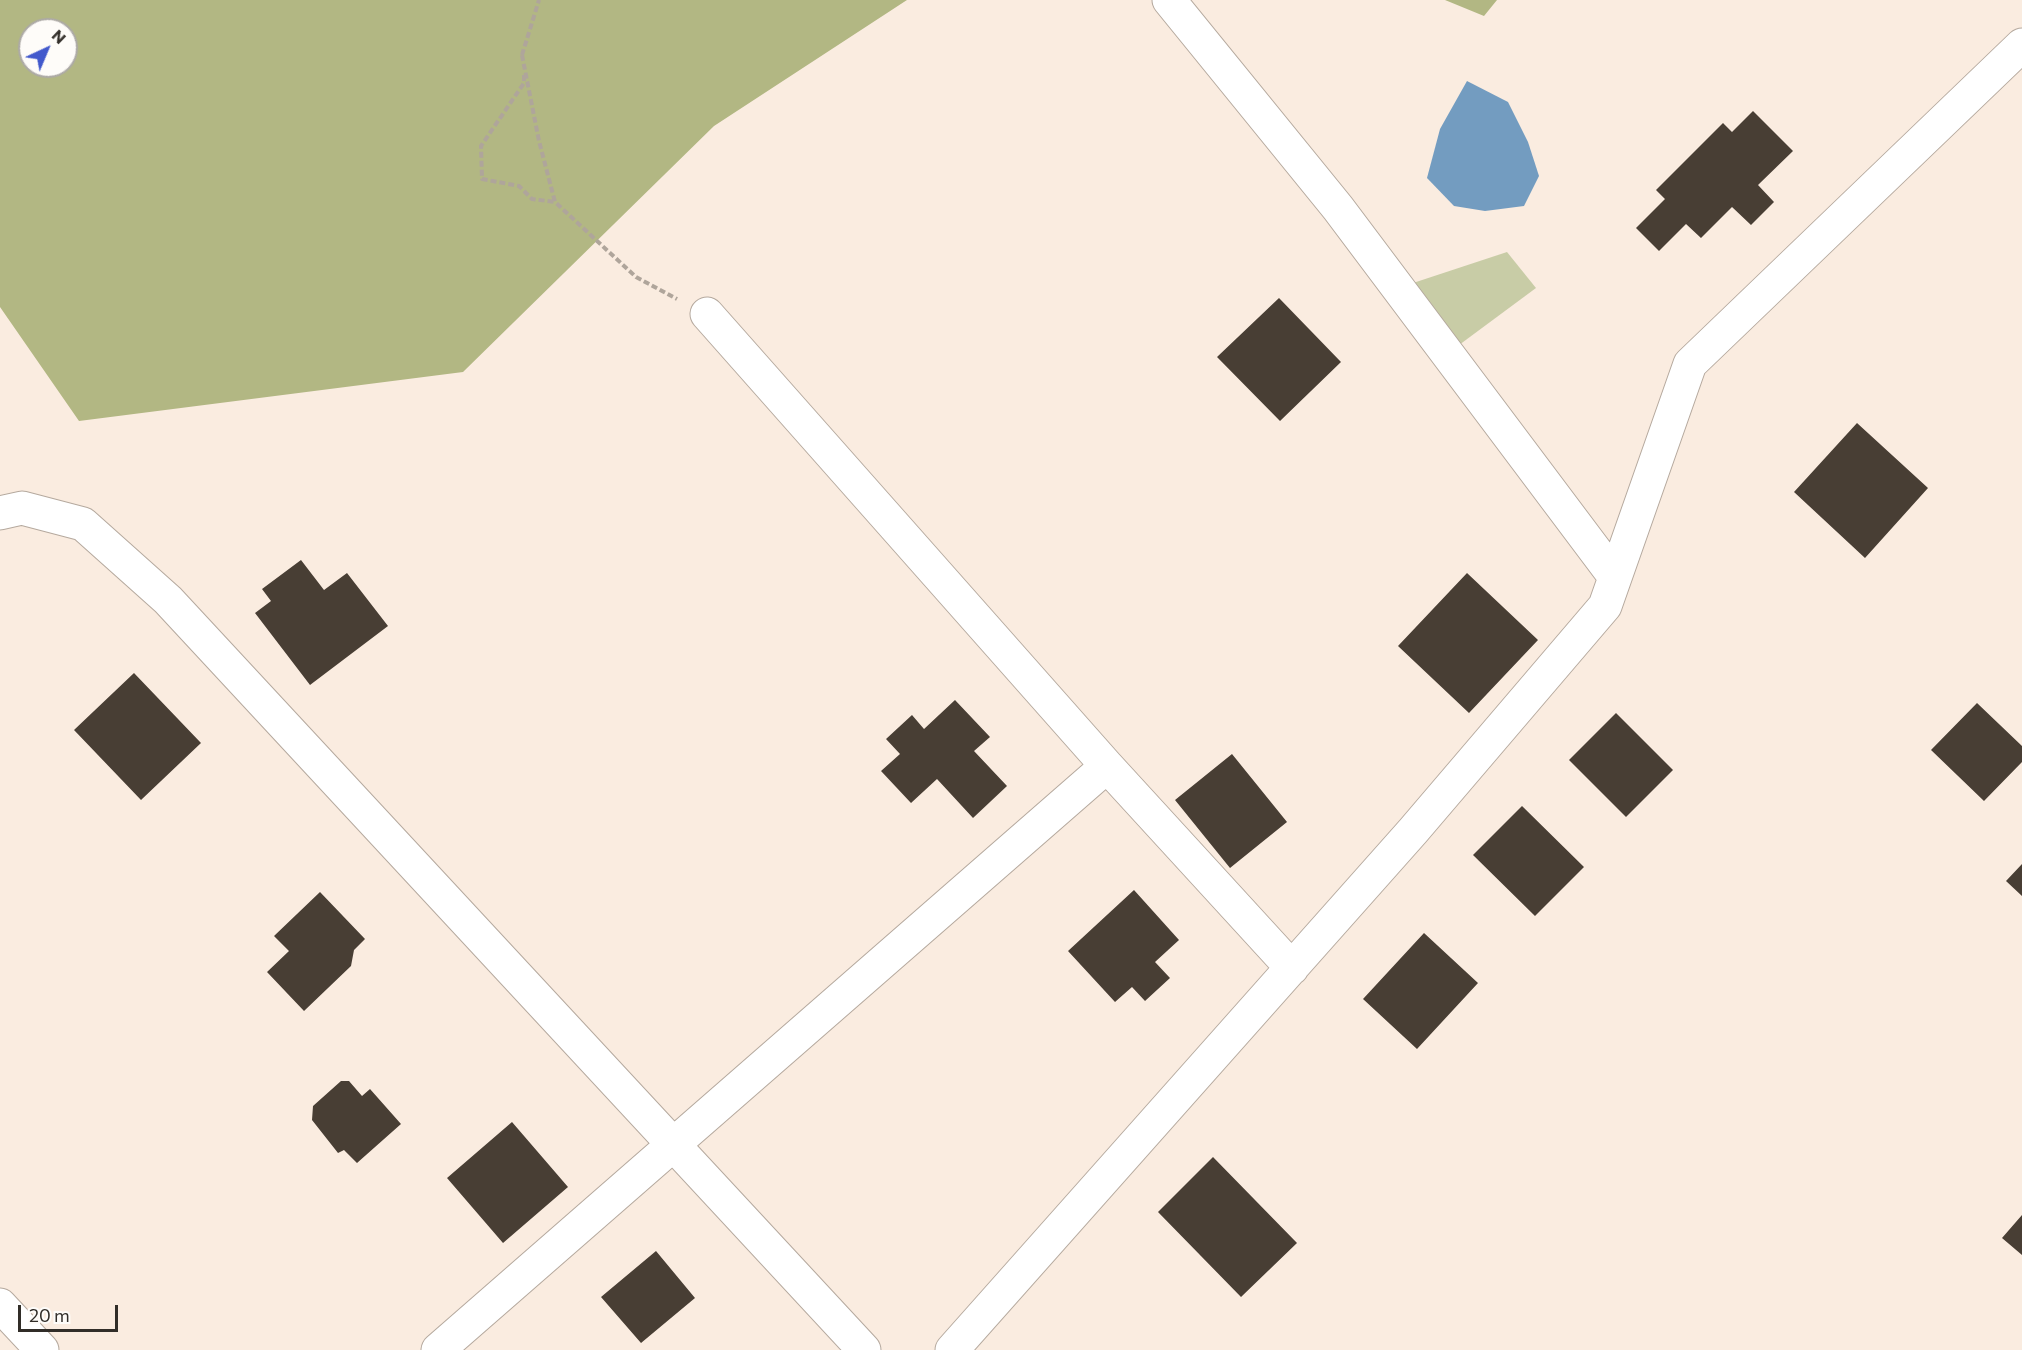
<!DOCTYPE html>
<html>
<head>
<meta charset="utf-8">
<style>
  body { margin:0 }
  #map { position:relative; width:2022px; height:1350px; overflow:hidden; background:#faece0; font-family:Commissioner,sans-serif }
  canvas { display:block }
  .north { position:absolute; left:18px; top:18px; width:60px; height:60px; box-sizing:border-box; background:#fefcf9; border:2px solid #aca9a5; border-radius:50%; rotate:44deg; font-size:16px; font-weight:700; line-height:24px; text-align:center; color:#312d28 }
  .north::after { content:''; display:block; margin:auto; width:21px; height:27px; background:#4259cc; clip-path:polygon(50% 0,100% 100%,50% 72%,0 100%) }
  .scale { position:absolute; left:18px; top:1305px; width:100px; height:27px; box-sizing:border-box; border:3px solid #312d28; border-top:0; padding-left:8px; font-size:18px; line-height:21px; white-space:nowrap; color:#312d28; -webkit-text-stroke:4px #fefcf9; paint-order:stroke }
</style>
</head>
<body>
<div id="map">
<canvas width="2022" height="1350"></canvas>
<div class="north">N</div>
<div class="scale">20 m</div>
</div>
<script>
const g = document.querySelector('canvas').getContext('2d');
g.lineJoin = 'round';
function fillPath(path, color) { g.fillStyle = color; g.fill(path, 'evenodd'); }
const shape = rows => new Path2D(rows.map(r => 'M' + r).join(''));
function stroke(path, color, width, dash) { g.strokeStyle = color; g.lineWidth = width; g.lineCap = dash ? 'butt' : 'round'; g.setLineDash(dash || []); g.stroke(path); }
fillPath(shape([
  [1507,252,1536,288,1455,348,1410,284]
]), '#c8cca6');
fillPath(shape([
  [0,0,907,0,714,126,463,372,79,421,0,307],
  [30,30,66,30,66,66,30,66],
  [1445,0,1497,0,1484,16]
]), '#b2b783');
fillPath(shape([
  [1467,81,1508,102,1528,142,1539,176,1524,206,1485,211,1454,206,1427,178,1440,129]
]), '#739cc0');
fillPath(shape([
  [1753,111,1793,151,1758,185,1774,202,1751,225,1732,207,1701,238,1686,224,1659,251,1636,228,1665,199,1656,190,1723,123,1732,132],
  [1279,298,1341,362,1280,421,1217,357],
  [1857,423,1928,488,1865,558,1794,492],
  [301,560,324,590,347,573,388,626,310,685,255,613,271,601,262,589],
  [1467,573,1538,640,1469,713,1398,646],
  [134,673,201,743,141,800,74,730],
  [955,700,990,737,974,751,1007,786,973,818,937,779,911,803,881,771,900,754,886,739,912,715,924,729],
  [1977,703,2022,746,2022,762,1984,801,1931,750],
  [1616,713,1673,770,1626,817,1569,760],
  [1232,754,1287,822,1230,868,1175,800],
  [1522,806,1584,867,1535,916,1473,855],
  [2022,864,2022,896,2006,881],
  [1134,890,1179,940,1155,962,1170,978,1145,1001,1132,987,1115,1002,1068,951],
  [320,892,365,939,354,950,351,966,304,1011,267,972,289,951,274,936],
  [1424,933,1478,983,1417,1049,1363,999],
  [341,1081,349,1081,362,1096,370,1089,401,1124,357,1163,344,1150,338,1153,312,1120,313,1106],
  [512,1122,568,1187,503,1243,447,1178],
  [1213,1157,1297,1243,1241,1297,1158,1212],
  [2022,1215,2022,1255,2002,1238],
  [656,1251,695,1298,641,1343,601,1297]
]), '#483e34');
const minor = shape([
  [1169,0,1338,208,1615,577],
  [707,314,1107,766],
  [0,513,22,508,83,524,168,600,864,1350],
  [0,1305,42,1350],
  [438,1350,1107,766,1292,968],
  [952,1350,1413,831,1605,606,1690,364,2022,45]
]);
stroke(minor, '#b5a99e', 35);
stroke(shape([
  [522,55,539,141,555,202,636,277,677,299],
  [522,55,539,0],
  [524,75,524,83,481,146,482,179,519,186,532,199,555,202]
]), '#afa59b', 4, [6, 3]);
stroke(minor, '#fff', 33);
</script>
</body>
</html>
